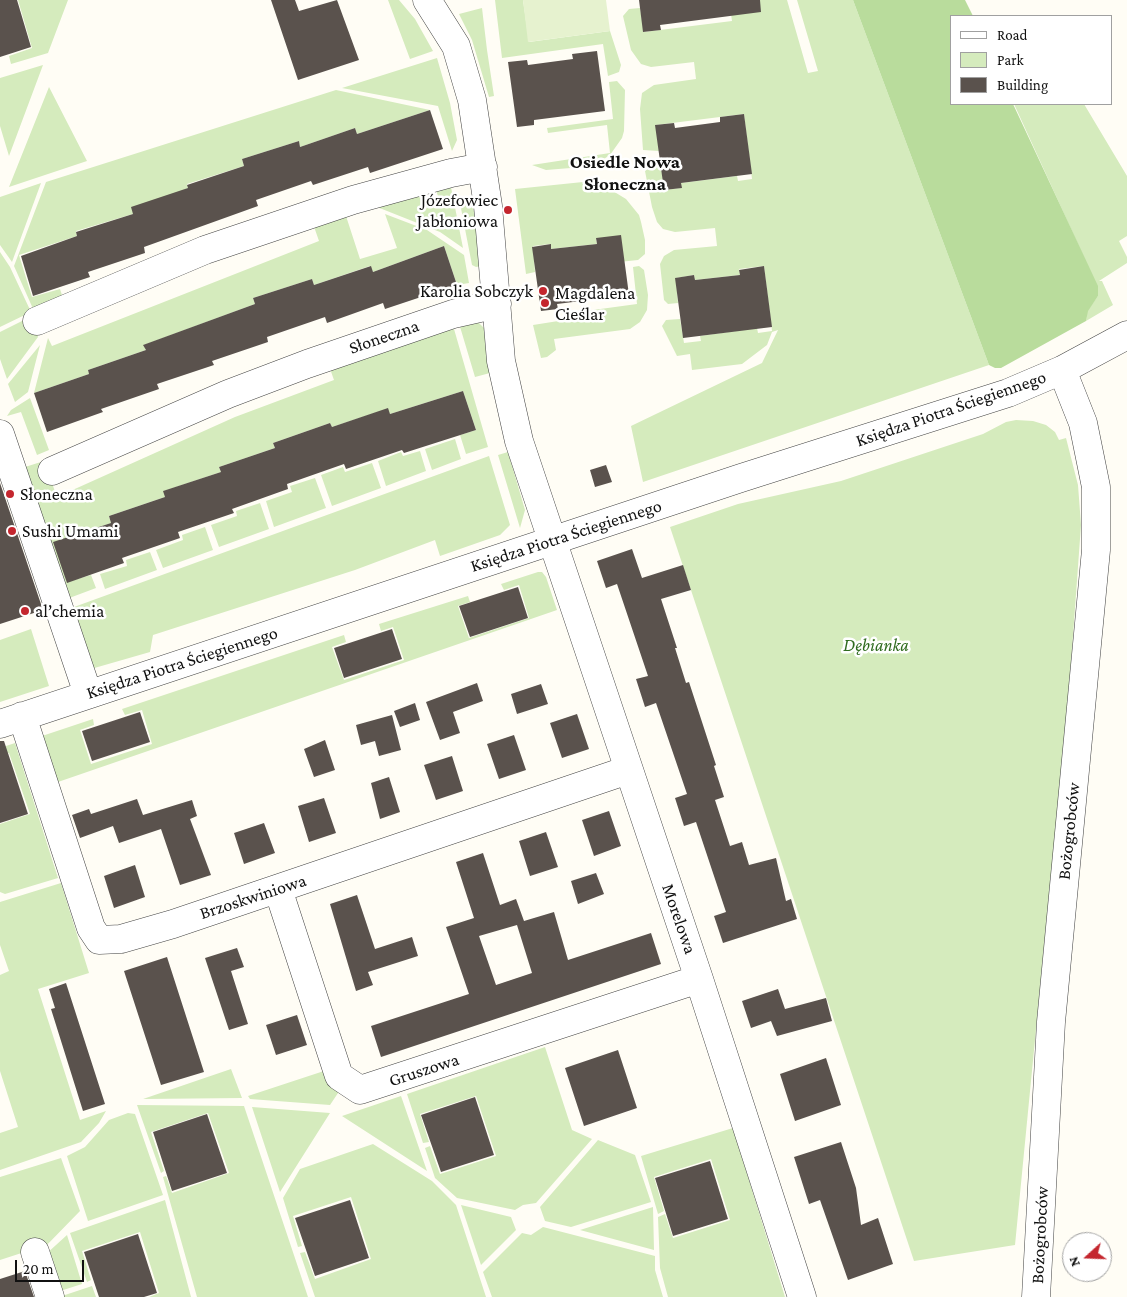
<!DOCTYPE html>
<html>
<head>
<meta charset="utf-8">
<style>
  body { margin:0 }
  #map { position:relative; width:1127px; height:1297px; overflow:hidden; background:#fffdf5; font-family:"Crimson Pro",serif }
  canvas { display:block }
  .legend { position:absolute; left:950px; top:15px; width:162px; height:90px; box-sizing:border-box; background:#fff; border:1px solid #a0a0a0; margin:0; padding:6px 9px; list-style:none; font-size:15px; color:#111 }
  .legend li { display:flex; align-items:center; gap:10px; height:25px }
  .legend b { width:25px; border:1px solid #a0a0a0 }
  .north { position:absolute; left:1062px; top:1232px; width:50px; height:50px; box-sizing:border-box; background:#fff; border:1px solid #a0a0a0; border-radius:50%; rotate:250deg; font-size:14px; font-weight:700; line-height:20px; text-align:center; color:#111 }
  .north::after { content:''; display:block; margin:auto; width:18px; height:22px; background:#c4262e; clip-path:polygon(50% 0,100% 100%,50% 72%,0 100%) }
  .scale { position:absolute; left:15px; top:1260px; width:69px; height:22px; box-sizing:border-box; border:2px solid #111; border-top:0; padding-left:6px; font-size:15px; line-height:18px; white-space:nowrap; color:#111; -webkit-text-stroke:4px #fff; paint-order:stroke }
</style>
</head>
<body>
<div id="map">
<canvas width="1127" height="1297"></canvas>
<ul class="legend">
<li><b style="height:6px;background:#fff"></b>Road</li>
<li><b style="height:14px;background:#d5ebbd"></b>Park</li>
<li><b style="height:14px;background:#5a524d"></b>Building</li>
</ul>
<div class="north">N</div>
<div class="scale">20 m</div>
</div>
<script>
const g = document.querySelector('canvas').getContext('2d');
g.lineJoin = 'round';
function fillPath(path, color) { g.fillStyle = color; g.fill(path, 'evenodd'); }
const shape = rows => new Path2D(rows.map(r => 'M' + r).join(''));
function stroke(path, color, width, dash) { g.strokeStyle = color; g.lineWidth = width; g.lineCap = dash ? 'butt' : 'round'; g.setLineDash(dash || []); g.stroke(path); }
function drawText(font, color, halo, rows, align = 'center') {
  g.font = font + ' "Crimson Pro",serif'; g.lineWidth = 5; g.setLineDash([]); g.textBaseline = 'middle'; g.strokeStyle = halo; g.fillStyle = color; for (const [text, x, y, turn = 0] of rows) {
    g.save(); g.translate(x, y); g.rotate((+turn || 0) * Math.PI / 180); g.textAlign = isNaN(turn) ? turn : align; if (halo) g.strokeText(text, 0, 0); g.fillText(text, 0, 0); g.restore();
  }
}
fillPath(shape([
  [18,0,68,0,48,53,11,64,9,56,32,48],
  [388,0,399,0,415,19,433,51,410,59],
  [495,0,523,0,529,42,610,31,621,65,619,72,608,76,603,44,502,58],
  [729,0,787,0,808,73,818,71,797,0,853,0,989,365,643,482,631,426,762,363,778,330,772,332,767,345,742,364,692,370,690,354,677,356,662,326,666,320,680,319,684,343,701,341,700,336,757,328,758,333,772,331,764,266,739,269,740,275,695,280,694,275,676,278,678,303,668,304,664,300,660,264,664,256,674,250,717,246,715,228,675,232,663,229,657,222,652,207,645,171,651,166,661,166,664,190,681,188,681,183,737,176,738,181,752,179,744,114,656,125,659,151,643,150,640,109,642,93,654,85,696,79,694,62,651,67,641,64,631,50,623,16,629,9,640,8,644,32,732,21],
  [482,8,487,50,494,96,489,97,472,40,459,14],
  [437,58,450,103,457,140,452,151,438,106,342,88],
  [43,65,9,156,0,126,0,78],
  [617,81,625,90,624,131,622,138,610,155,596,164,583,167,546,170,532,165,610,153,607,125,548,133,547,128,613,119,609,82],
  [49,87,87,161,9,187],
  [336,90,430,110,357,134,355,128,300,147,299,141,242,159,244,166,187,184,188,188,133,214,76,231,77,236,19,255,32,297,60,289,63,298,34,311,14,266,46,182],
  [1014,104,1084,104,1127,176,1127,236,1119,241,1127,257,1127,263,1099,281,1102,281,1113,305,1086,321,1087,311,1098,296,1098,288],
  [583,182,603,185,626,199,639,215,641,222,645,240,645,254,638,260,619,262,596,239,597,244,551,249,550,244,533,246,535,272,526,274,515,189],
  [41,183,12,262,0,245,0,197],
  [434,183,451,187,463,248,440,232,377,207,421,194,425,208,440,203],
  [465,196,472,205,476,218,481,266,476,267,472,265,459,198],
  [385,214,427,230,464,255,469,283,457,285,444,246,373,272,370,266,314,285,312,279,253,298,255,304,144,345,146,350,88,370,89,374,34,393,48,338,52,346,319,241,311,218,346,216,360,259,397,248],
  [0,252,10,267,31,312,0,327],
  [639,266,644,270,648,295,647,310,640,322,630,329,554,339,556,350,547,357,541,358,533,325,571,319,571,313,637,304,633,267],
  [32,316,38,337,7,379,0,359,0,332],
  [458,320,477,321,486,330,490,373,475,377],
  [454,329,488,447,466,454,460,435,476,430,463,391,390,414,387,409,332,427,330,423,273,443,275,448,219,467,221,472,164,491,165,497,109,516,111,523,55,542,67,582,91,575,96,588,64,600,25,467,44,461,57,497,235,417,334,380,329,366,380,347],
  [40,345,28,392,15,402,8,384],
  [30,398,49,450,37,455,21,412,7,416,11,410],
  [1016,420,1033,421,1046,425,1055,432,1059,440,1066,438,1078,485,1081,525,1069,691,1015,1245,914,1261,670,527,738,504,841,481,983,434,1006,422],
  [455,439,461,459,432,470,425,449],
  [420,451,426,471,386,486,378,461,401,452,403,456],
  [508,452,525,510,520,528,498,455],
  [489,456,510,525,500,535,440,556,435,540,355,570,153,635,150,652,84,671,63,611],
  [372,463,381,488,332,506,321,475,343,467,345,472],
  [315,478,326,508,274,527,266,501,292,492,290,486],
  [260,503,269,529,219,547,211,525,237,516,236,511],
  [205,527,213,550,163,568,156,550,183,540,182,535],
  [150,552,157,570,105,589,100,574,127,566,126,560],
  [538,572,542,572,546,577,557,610,58,782,42,736,93,719,94,725,80,730,91,764,152,744,142,710,125,715,122,709,344,635,346,642,332,647,344,680,404,660,393,627,381,631,379,624,468,596,470,602,458,606,469,638,529,618,519,585,504,590,501,584],
  [31,629,49,686,0,702,0,640],
  [15,743,58,878,5,894,0,892,0,824,30,814,9,753,0,756,0,748],
  [61,883,89,973,38,989,80,1120,106,1111,99,1123,81,1142,0,1170,0,1133,18,1127,0,1071,0,975,9,971,0,945,0,902],
  [545,1047,572,1130,592,1139,536,1203,523,1205,515,1210,457,1198,435,1178,425,1148,430,1146,440,1174,496,1156,476,1096,420,1114,429,1142,423,1143,407,1094],
  [231,1069,242,1098,143,1099],
  [327,1070,342,1087,330,1105,250,1099,248,1096],
  [401,1096,427,1171,342,1116],
  [137,1105,244,1106,308,1297,197,1297,163,1177,166,1176,172,1193,229,1173,208,1113,151,1132,164,1171,161,1173],
  [252,1107,330,1113,280,1192],
  [128,1113,135,1114,163,1195,88,1221,67,1156,85,1147,109,1120],
  [733,1128,785,1297,668,1297,660,1268,658,1217,665,1214,673,1238,730,1220,711,1159,654,1177,664,1211,658,1214,641,1156],
  [598,1140,635,1155,651,1202,571,1227,545,1221,540,1207],
  [373,1144,432,1181,456,1205,486,1297,315,1297,300,1253,305,1252,315,1279,371,1259,351,1197,293,1216,302,1246,298,1247,283,1198,300,1169],
  [61,1158,80,1211,43,1249,40,1247,0,1260,0,1177],
  [165,1200,191,1297,149,1297,159,1293,140,1232,82,1251,91,1280,87,1282,70,1233],
  [461,1205,511,1217,516,1230,481,1265],
  [653,1207,654,1250,580,1230],
  [543,1227,655,1256,655,1270,663,1297,492,1297,483,1272,522,1233,531,1235],
  [67,1235,82,1284,57,1292,45,1255],
  [92,1286,96,1297,59,1297]
]), '#d5ebbd');
fillPath(shape([
  [853,0,965,0,973,16,951,16,951,104,1013,104,1098,286,1098,296,1088,311,1086,321,1001,368,995,368,989,365]
]), '#b9dc9c');
fillPath(shape([
  [523,0,606,0,610,31,528,42]
]), '#e6f2cf');
fillPath(shape([
  [0,0,17,0,31,47,0,57],
  [271,0,295,0,299,11,337,0,359,60,298,80],
  [639,0,760,0,761,12,660,25,661,30,643,32],
  [597,51,605,111,534,120,534,125,517,127,508,62,527,60,528,65,573,59,572,54],
  [430,110,443,149,370,173,368,167,313,185,311,181,256,200,258,206,144,247,145,253,88,272,90,277,33,296,21,256,77,236,76,232,133,214,131,207,188,188,187,185,244,166,242,159,299,141,300,147,355,128,357,134],
  [744,114,752,174,681,183,682,188,664,190,655,125,674,123,675,128,720,122,720,117],
  [621,235,629,295,557,304,558,309,541,311,532,247,551,244,551,249,597,244,596,238],
  [444,246,457,285,385,309,383,303,327,323,325,317,267,337,268,342,212,361,214,365,157,384,159,389,101,409,103,412,47,432,34,393,89,374,88,370,146,350,143,345,255,304,253,298,312,279,314,285,371,266,373,272],
  [764,266,772,327,683,338,675,278,694,275,695,280,740,275,739,270],
  [463,391,476,430,404,453,402,450,346,469,344,464,287,484,288,489,232,509,234,513,178,532,180,538,122,558,124,563,67,583,53,542,111,523,109,516,165,497,163,491,221,472,219,467,275,448,273,443,330,423,332,427,388,408,390,414],
  [606,465,612,482,595,487,590,470],
  [0,483,43,610,0,624],
  [632,549,642,578,683,565,691,590,661,599,677,648,675,648,686,683,689,682,716,765,714,766,724,797,715,800,730,846,742,842,749,865,776,858,786,901,791,899,797,919,723,943,714,916,726,912,696,822,684,826,675,798,687,794,656,703,645,707,636,679,648,676,617,584,606,588,597,561],
  [518,587,528,618,470,637,459,606],
  [392,629,402,659,344,678,334,648],
  [477,683,483,701,453,712,460,733,440,740,426,702],
  [541,684,548,704,517,714,511,694],
  [415,703,420,720,400,727,394,711],
  [140,712,150,742,92,761,82,731],
  [577,714,589,749,562,758,550,723],
  [392,715,401,750,379,756,375,741,361,745,356,725],
  [514,735,526,770,499,779,487,744],
  [325,740,335,770,314,777,304,749],
  [0,741,4,741,28,814,0,823],
  [452,756,463,791,436,800,424,765],
  [389,777,400,812,380,819,371,783],
  [324,798,336,833,309,842,298,806],
  [137,799,143,815,192,800,197,816,190,819,211,875,180,885,161,829,119,843,113,826,80,838,72,815,89,809,91,814],
  [609,811,621,846,594,856,582,820],
  [264,823,275,853,244,864,234,833],
  [546,832,558,867,530,876,519,841],
  [483,853,500,905,516,899,524,921,554,912,568,960,651,933,661,964,381,1057,371,1026,469,994,446,927,474,918,456,862],
  [517,925,532,973,496,985,479,936],
  [135,865,145,897,114,908,104,876],
  [596,873,604,894,578,904,571,881],
  [357,895,375,949,412,937,418,956,368,972,373,985,356,991,330,904],
  [237,948,244,967,231,971,248,1024,229,1030,205,958],
  [167,957,204,1072,161,1085,124,971],
  [66,983,105,1104,83,1111,51,1009,55,1008,49,989],
  [778,989,785,1009,826,998,832,1021,777,1036,771,1021,751,1028,742,1001],
  [297,1015,307,1045,276,1055,266,1025],
  [618,1050,637,1108,584,1126,565,1068],
  [826,1058,841,1105,795,1121,780,1074],
  [475,1097,494,1155,441,1172,421,1115],
  [207,1114,227,1173,172,1191,153,1132],
  [841,1142,856,1188,861,1225,878,1218,893,1264,848,1280,820,1200,809,1204,794,1157],
  [710,1161,728,1219,673,1236,655,1178],
  [350,1200,369,1258,315,1276,295,1218],
  [138,1234,157,1293,144,1297,99,1297,84,1252],
  [25,1271,34,1297,0,1297,0,1279]
]), '#5a524d');
const minor = shape([
  [427,0,456,46,472,100,488,206,501,361,519,441,699,979,802,1297],
  [37,321,205,250,353,200,451,173,483,167],
  [0,434,88,694],
  [52,471,228,394,307,364,453,314,497,304],
  [22,716,91,928,99,940,121,939,173,924,628,770],
  [0,724,741,478,1008,393,1062,370,1127,335],
  [278,889,339,1076,360,1090,699,979],
  [35,1252,50,1297],
  [1036,1297,1051,1022,1096,550,1096,487,1083,423,1062,370]
]);
stroke(minor, '#444', 29);
stroke(minor, '#fff', 28);
for (const [x, y, r, color] of [
  [508,210,5,"#c4262e"],
  [543,291,5,"#c4262e"],
  [545,303,5,"#c4262e"],
  [10,494,5,"#c4262e"],
  [12,531,5,"#c4262e"],
  [25,611,5,"#c4262e"]
]) { const dot = new Path2D(); dot.arc(x, y, r, 0, 2 * Math.PI); g.fillStyle = color; g.fill(dot); stroke(dot, '#fff', 2); }
drawText('18px', '#111', '#fff', [
  ["Józefowiec",498,200,"right"],
  ["Jabłoniowa",498,221,"right"],
  ["Karolia Sobczyk",533,291,"right"],
  ["Magdalena",555,293],
  ["Cieślar",555,314],
  ["Słoneczna",20,494],
  ["Sushi Umami",22,531],
  ["al’chemia",35,611]
], 'left');
drawText('18px', '#111', '#fff', [
  ["Słoneczna",384,337,-19],
  ["Księdza Piotra Ściegiennego",951,409,-19],
  ["Księdza Piotra Ściegiennego",566,536,-18],
  ["Księdza Piotra Ściegiennego",182,663,-18],
  ["Bożogrobców",1069,831,-84],
  ["Brzoskwiniowa",253,897,-18],
  ["Morelowa",679,919,71],
  ["Gruszowa",424,1070,-18],
  ["Bożogrobców",1040,1235,-87]
]);
drawText('italic 18px', '#2f6b1f', '#fff', [
  ["Dębianka",876,645]
]);
drawText('bold 19px', '#111', '#fff', [
  ["Osiedle Nowa",625,162],
  ["Słoneczna",625,184]
]);
</script>
</body>
</html>
